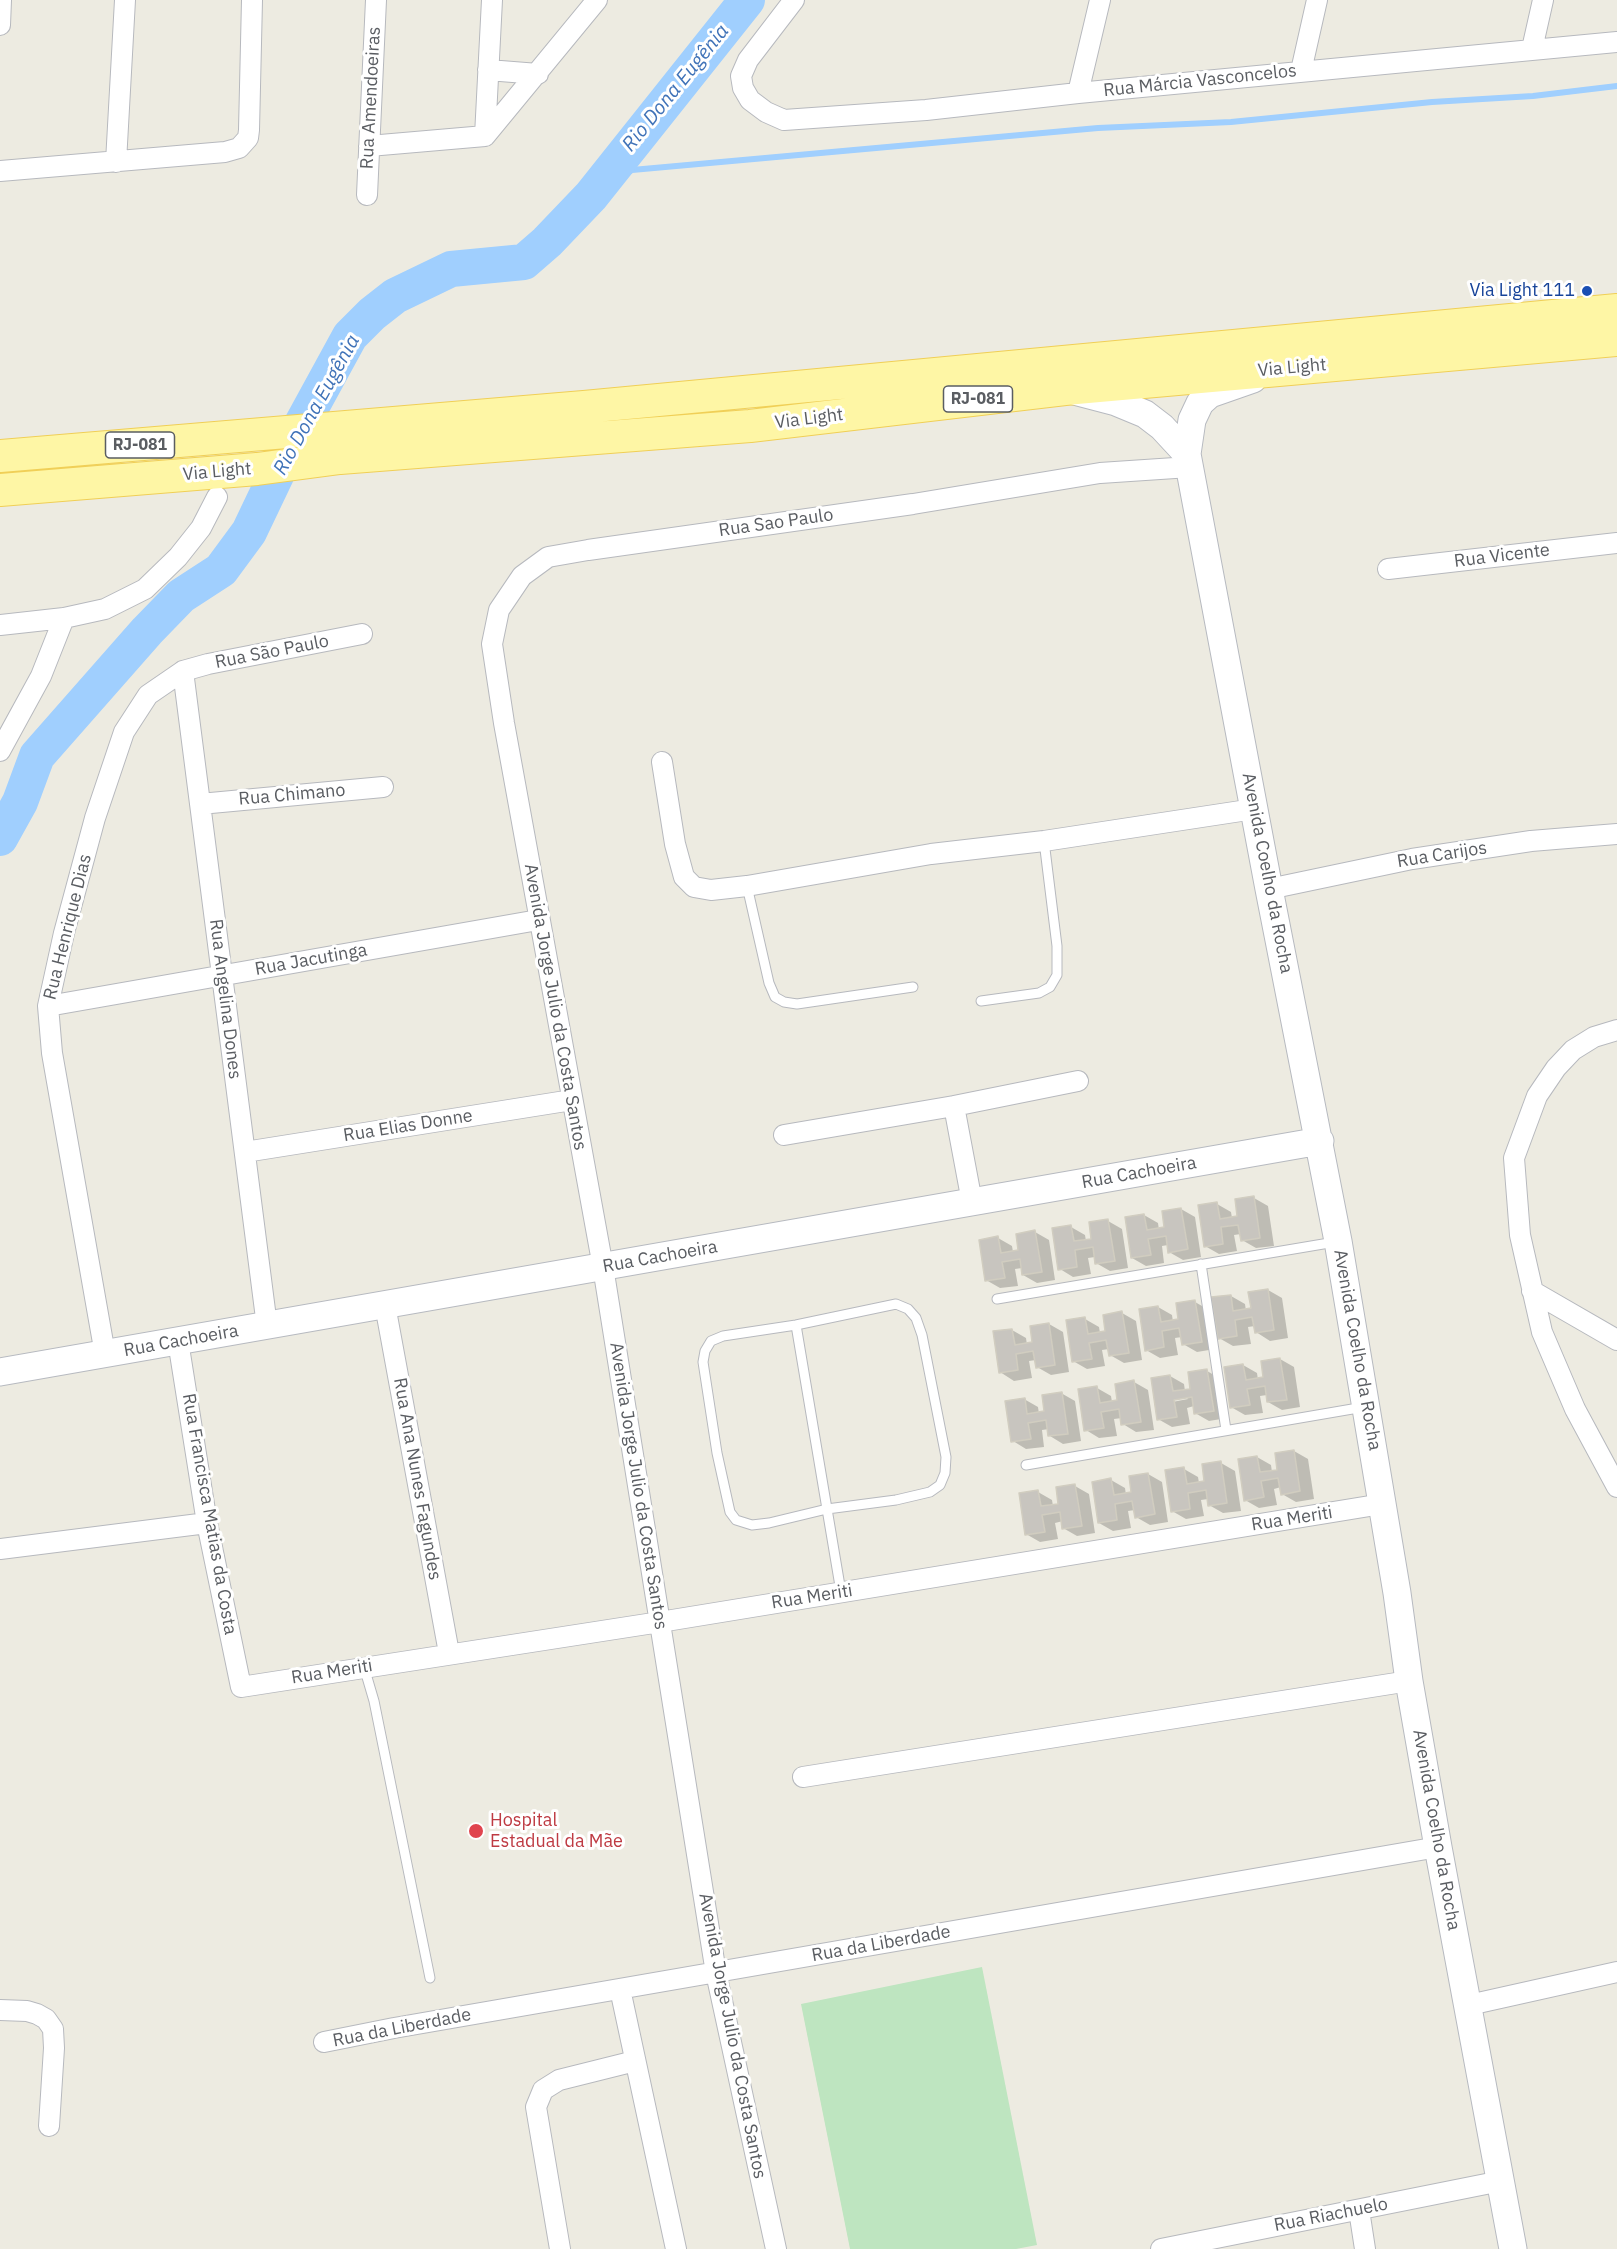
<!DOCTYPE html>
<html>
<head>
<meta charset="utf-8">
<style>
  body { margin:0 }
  canvas { display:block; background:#edebe1 }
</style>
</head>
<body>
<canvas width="1617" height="2249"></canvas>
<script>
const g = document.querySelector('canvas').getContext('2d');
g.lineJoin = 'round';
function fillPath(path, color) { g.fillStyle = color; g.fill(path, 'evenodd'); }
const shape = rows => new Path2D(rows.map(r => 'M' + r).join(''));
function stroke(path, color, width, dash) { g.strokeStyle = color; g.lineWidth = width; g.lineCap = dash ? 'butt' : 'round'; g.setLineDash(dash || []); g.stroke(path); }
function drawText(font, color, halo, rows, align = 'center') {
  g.font = font + ' "IBM Plex Sans",sans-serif'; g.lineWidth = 6; g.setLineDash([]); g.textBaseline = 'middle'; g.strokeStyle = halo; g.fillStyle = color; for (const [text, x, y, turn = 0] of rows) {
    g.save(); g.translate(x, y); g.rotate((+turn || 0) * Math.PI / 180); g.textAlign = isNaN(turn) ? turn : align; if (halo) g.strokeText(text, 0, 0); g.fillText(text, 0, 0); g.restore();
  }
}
fillPath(shape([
  [982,1967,1037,2245,1016,2249,850,2249,801,2004]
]), '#bee5c0');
fillPath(shape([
  [1254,1198,1268,1206,1274,1246,1256,1248,1242,1240,1241,1234,1234,1235,1237,1251,1219,1254,1205,1246,1217,1204,1231,1212,1232,1218,1239,1217],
  [1181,1209,1195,1217,1201,1257,1183,1260,1169,1252,1168,1245,1162,1246,1164,1263,1146,1266,1132,1258,1144,1215,1158,1223,1159,1230,1166,1229],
  [1108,1221,1122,1229,1128,1268,1110,1271,1096,1263,1095,1257,1088,1258,1091,1274,1073,1277,1060,1269,1071,1227,1085,1235,1086,1241,1093,1240],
  [1035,1232,1049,1240,1055,1280,1037,1283,1023,1275,1022,1268,1015,1269,1018,1286,1000,1288,986,1280,998,1238,1012,1246,1013,1252,1020,1251],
  [1268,1290,1282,1298,1288,1338,1270,1341,1256,1332,1255,1326,1248,1327,1251,1344,1233,1346,1219,1338,1231,1296,1245,1304,1246,1311,1253,1310],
  [1195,1302,1209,1310,1215,1349,1197,1352,1183,1344,1182,1337,1175,1338,1178,1355,1160,1358,1146,1350,1158,1307,1172,1315,1173,1322,1180,1321],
  [1122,1313,1136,1321,1142,1360,1124,1363,1110,1355,1109,1349,1102,1350,1105,1366,1087,1369,1073,1361,1085,1319,1099,1327,1100,1333,1107,1332],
  [1049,1324,1063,1332,1069,1372,1051,1375,1037,1367,1036,1360,1029,1361,1032,1378,1014,1381,1000,1372,1012,1330,1026,1338,1027,1345,1034,1344],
  [1280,1359,1294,1367,1300,1407,1282,1410,1268,1402,1267,1395,1260,1396,1263,1413,1245,1415,1231,1407,1243,1365,1257,1373,1258,1380,1265,1378],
  [1207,1371,1221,1379,1227,1418,1209,1421,1195,1413,1194,1406,1187,1408,1190,1424,1172,1427,1158,1419,1170,1376,1184,1384,1185,1391,1192,1390],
  [1186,1397,1188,1399,1167,1403,1167,1400],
  [1134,1382,1148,1390,1154,1430,1136,1432,1123,1424,1122,1418,1114,1419,1117,1436,1099,1438,1086,1430,1097,1388,1111,1396,1112,1402,1119,1401],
  [1061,1393,1075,1401,1081,1441,1063,1444,1050,1436,1049,1429,1042,1430,1044,1447,1026,1449,1013,1441,1024,1399,1038,1407,1039,1414,1046,1412],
  [1294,1451,1308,1459,1314,1499,1296,1502,1282,1494,1281,1487,1274,1489,1277,1505,1259,1508,1245,1500,1257,1457,1271,1465,1272,1472,1279,1471],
  [1221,1463,1235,1471,1241,1511,1223,1513,1209,1505,1208,1499,1201,1500,1204,1516,1186,1519,1172,1511,1184,1469,1198,1477,1199,1483,1206,1482],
  [1148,1474,1162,1482,1168,1522,1150,1525,1136,1517,1135,1510,1128,1511,1131,1528,1113,1531,1099,1523,1111,1480,1125,1488,1126,1495,1133,1494],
  [1075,1486,1089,1494,1095,1533,1077,1536,1063,1528,1063,1521,1055,1523,1058,1539,1040,1542,1026,1534,1038,1492,1052,1500,1053,1506,1060,1505]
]), '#0003');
stroke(shape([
  [591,196,632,170,1098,128,1231,122,1432,102,1533,96,1617,86]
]), '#a0cffe', 6);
stroke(shape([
  [0,838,20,802,37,756,147,631,181,596,221,570,249,532,291,444,350,336,372,314,395,296,451,269,524,262,547,242,591,196,747,0]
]), '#a0cffe', 36);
const building = shape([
  [1254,1196,1260,1238,1241,1241,1238,1225,1221,1227,1223,1244,1204,1247,1198,1205,1217,1202,1220,1219,1237,1216,1235,1199,1254,1196],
  [1181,1208,1188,1249,1168,1253,1166,1236,1148,1239,1151,1255,1131,1258,1125,1217,1144,1214,1147,1230,1164,1227,1162,1211,1181,1208],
  [1108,1219,1115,1261,1095,1264,1093,1247,1075,1250,1077,1267,1058,1270,1052,1228,1071,1225,1074,1241,1091,1239,1089,1222,1108,1219],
  [1035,1230,1042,1272,1022,1275,1020,1259,1002,1262,1005,1278,985,1281,979,1240,998,1236,1001,1253,1018,1250,1016,1234,1035,1230],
  [1268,1289,1274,1330,1255,1333,1252,1317,1235,1320,1237,1336,1218,1339,1211,1297,1231,1295,1233,1311,1251,1308,1248,1292,1268,1289],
  [1195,1300,1202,1342,1182,1345,1179,1328,1162,1331,1164,1347,1145,1351,1139,1309,1158,1306,1161,1322,1178,1319,1176,1303,1195,1300],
  [1122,1311,1129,1353,1109,1356,1106,1340,1089,1343,1092,1359,1072,1362,1066,1320,1085,1317,1088,1334,1105,1331,1103,1315,1122,1311],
  [1049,1323,1055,1365,1036,1368,1033,1351,1016,1354,1018,1370,999,1373,993,1331,1012,1329,1015,1345,1032,1342,1030,1326,1049,1323],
  [1280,1358,1287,1400,1267,1402,1265,1386,1247,1389,1250,1405,1230,1408,1224,1367,1243,1364,1246,1380,1263,1377,1261,1361,1280,1358],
  [1207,1369,1214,1411,1194,1414,1192,1397,1174,1400,1177,1417,1157,1420,1151,1378,1170,1375,1173,1391,1190,1389,1188,1372,1207,1369],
  [1134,1380,1141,1422,1121,1425,1119,1409,1101,1412,1104,1428,1084,1431,1078,1389,1097,1386,1100,1403,1117,1400,1115,1384,1134,1380],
  [1062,1392,1068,1434,1048,1436,1046,1420,1028,1423,1031,1439,1011,1442,1005,1401,1025,1398,1027,1414,1044,1411,1042,1395,1062,1392],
  [1294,1450,1300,1491,1281,1495,1278,1478,1261,1481,1264,1497,1244,1501,1238,1459,1257,1456,1260,1472,1277,1470,1275,1453,1294,1450],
  [1221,1461,1227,1503,1208,1506,1206,1490,1188,1493,1190,1509,1171,1512,1165,1470,1184,1467,1187,1484,1204,1481,1202,1464,1221,1461],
  [1148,1473,1155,1514,1135,1518,1132,1501,1115,1504,1117,1520,1098,1523,1092,1482,1111,1478,1114,1495,1131,1492,1129,1476,1148,1473],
  [1075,1484,1082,1526,1062,1529,1060,1512,1042,1515,1045,1532,1025,1535,1019,1493,1038,1490,1041,1506,1058,1504,1056,1487,1075,1484]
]);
fillPath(building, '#c8c5bf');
stroke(building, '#d1cdc0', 1.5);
const lane = shape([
  [747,886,769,983,775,997,784,1002,797,1004,913,987],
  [981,1001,1039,993,1050,987,1057,975,1057,946,1044,841],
  [1201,1264,1226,1430],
  [997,1299,1335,1242],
  [896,1304,908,1309,916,1318,922,1335,946,1457,945,1473,940,1485,930,1492,896,1500,827,1509,769,1523,752,1525,736,1520,730,1512,717,1453,703,1362,705,1351,711,1341,723,1336,796,1325,896,1304],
  [796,1325,841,1592],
  [1026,1465,1364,1407],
  [364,1667,374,1701,430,1978]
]);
const street = shape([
  [794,0,748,60,741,76,743,88,750,100,766,112,784,120,926,110,1078,93,1617,42],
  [0,25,1,0],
  [1532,49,1543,0],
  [488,70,538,74],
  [1301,71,1317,0],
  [1078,93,1100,0],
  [485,136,492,0],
  [369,146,485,136,597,0],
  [116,162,125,0],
  [0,171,225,152,239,148,248,138,249,130,252,0],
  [367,195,376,0],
  [1388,569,1617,543],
  [0,625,64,618,105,609,145,589,178,557,201,528,217,497],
  [183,671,267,1326],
  [0,751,41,676,64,618],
  [662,762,675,844,684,877,694,887,711,890,747,886,931,854,1044,841,1254,809],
  [200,804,383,787],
  [1269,889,1412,859,1531,841,1617,834],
  [48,1006,538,920],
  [1617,1030,1594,1037,1573,1050,1556,1068,1537,1096,1514,1158,1520,1235,1542,1332,1575,1409,1617,1487],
  [954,1106,1078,1081],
  [784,1135,954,1106,972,1202],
  [245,1152,572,1100],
  [1532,1291,1617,1340],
  [385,1305,449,1653],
  [178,1341,207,1523,241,1687,660,1622,1382,1504],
  [105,1354,52,1053,48,1006,64,933,95,818,124,732,148,695,183,671,208,664,362,634],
  [0,1549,207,1523],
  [803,1777,1409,1681],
  [620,1989,676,2249],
  [1469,2005,1617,1972],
  [0,2010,27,2011,37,2014,46,2019,53,2029,54,2048,49,2126],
  [324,2042,394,2028,1438,1847],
  [1359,2210,1365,2249],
  [560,2249,536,2107,543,2090,559,2080,635,2061],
  [776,2249,716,1973,603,1267,504,723,492,644,499,610,522,576,548,557,588,550,913,504,1100,473,1190,467],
  [1161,2249,1501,2181]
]);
const secondary = shape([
  [1253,379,1210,394,1200,403,1192,420,1187,454,1269,889,1338,1241,1397,1593,1409,1681,1438,1847,1513,2249],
  [1074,391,1116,402,1145,414,1162,427,1187,454],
  [0,1372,1320,1141]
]);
const primary = shape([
  [0,456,584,407,1617,310],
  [0,490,257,469,340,458,750,426,1065,389,1617,340]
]);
stroke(lane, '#b7b9be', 11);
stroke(street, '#b7b9be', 22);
stroke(secondary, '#b7bac0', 29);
stroke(primary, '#f0cf57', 34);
stroke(lane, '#fff', 9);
stroke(street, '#fff', 20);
stroke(secondary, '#fff', 27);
stroke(primary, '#fef6a5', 32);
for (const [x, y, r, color] of [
  [1587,291,6,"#1a4fb4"],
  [476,1831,8,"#e0444e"]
]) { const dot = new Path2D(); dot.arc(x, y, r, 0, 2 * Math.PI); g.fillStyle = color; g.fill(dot); stroke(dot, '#fff', 2); }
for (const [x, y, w] of [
  [978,399,69],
  [140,445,69]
]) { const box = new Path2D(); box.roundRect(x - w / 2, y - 13, w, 26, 4.5); g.fillStyle = '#fff'; g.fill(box); stroke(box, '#5a5d62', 1.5); }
drawText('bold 16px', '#5a5d62', null, [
  ["RJ-081",978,399],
  ["RJ-081",140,445]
]);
drawText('18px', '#5a5d62', '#fff', [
  ["Rua Márcia Vasconcelos",1200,81,-6],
  ["Rua Amendoeiras",371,98,-87],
  ["Via Light",1292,368,-5],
  ["Via Light",809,419,-7],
  ["Via Light",217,472,-5],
  ["Rua Sao Paulo",776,523,-8],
  ["Rua Vicente",1502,556,-7],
  ["Rua São Paulo",272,652,-11],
  ["Rua Chimano",292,795,-5],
  ["Rua Carijos",1442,855,-9],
  ["Avenida Coelho da Rocha",1267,873,79],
  ["Rua Henrique Dias",68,927,-76],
  ["Rua Jacutinga",311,960,-10],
  ["Rua Angelina Dones",225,999,83],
  ["Avenida Jorge Julio da Costa Santos",555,1007,80],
  ["Rua Elias Donne",408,1126,-9],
  ["Rua Cachoeira",1139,1173,-10],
  ["Rua Cachoeira",660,1257,-10],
  ["Rua Cachoeira",181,1341,-10],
  ["Avenida Coelho da Rocha",1357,1350,80],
  ["Rua Ana Nunes Fagundes",417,1479,80],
  ["Avenida Jorge Julio da Costa Santos",638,1486,81],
  ["Rua Francisca Matias da Costa",209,1514,80],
  ["Rua Meriti",1292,1519,-9],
  ["Rua Meriti",812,1597,-9],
  ["Rua Meriti",332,1672,-9],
  ["Avenida Coelho da Rocha",1436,1830,80],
  ["Rua da Liberdade",881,1944,-10],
  ["Rua da Liberdade",402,2028,-11],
  ["Avenida Jorge Julio da Costa Santos",732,2036,79],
  ["Rua Riachuelo",1331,2215,-11]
]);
drawText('18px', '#164399', '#fff', [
  ["Via Light 111",1575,291]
], 'right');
drawText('18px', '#be3a42', '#fff', [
  ["Hospital",490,1821],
  ["Estadual da Mãe",490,1842]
], 'left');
drawText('italic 20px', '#4073b8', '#fff', [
  ["Rio Dona Eugênia",676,88,-51],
  ["Rio Dona Eugênia",317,405,-61]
]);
</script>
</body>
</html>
